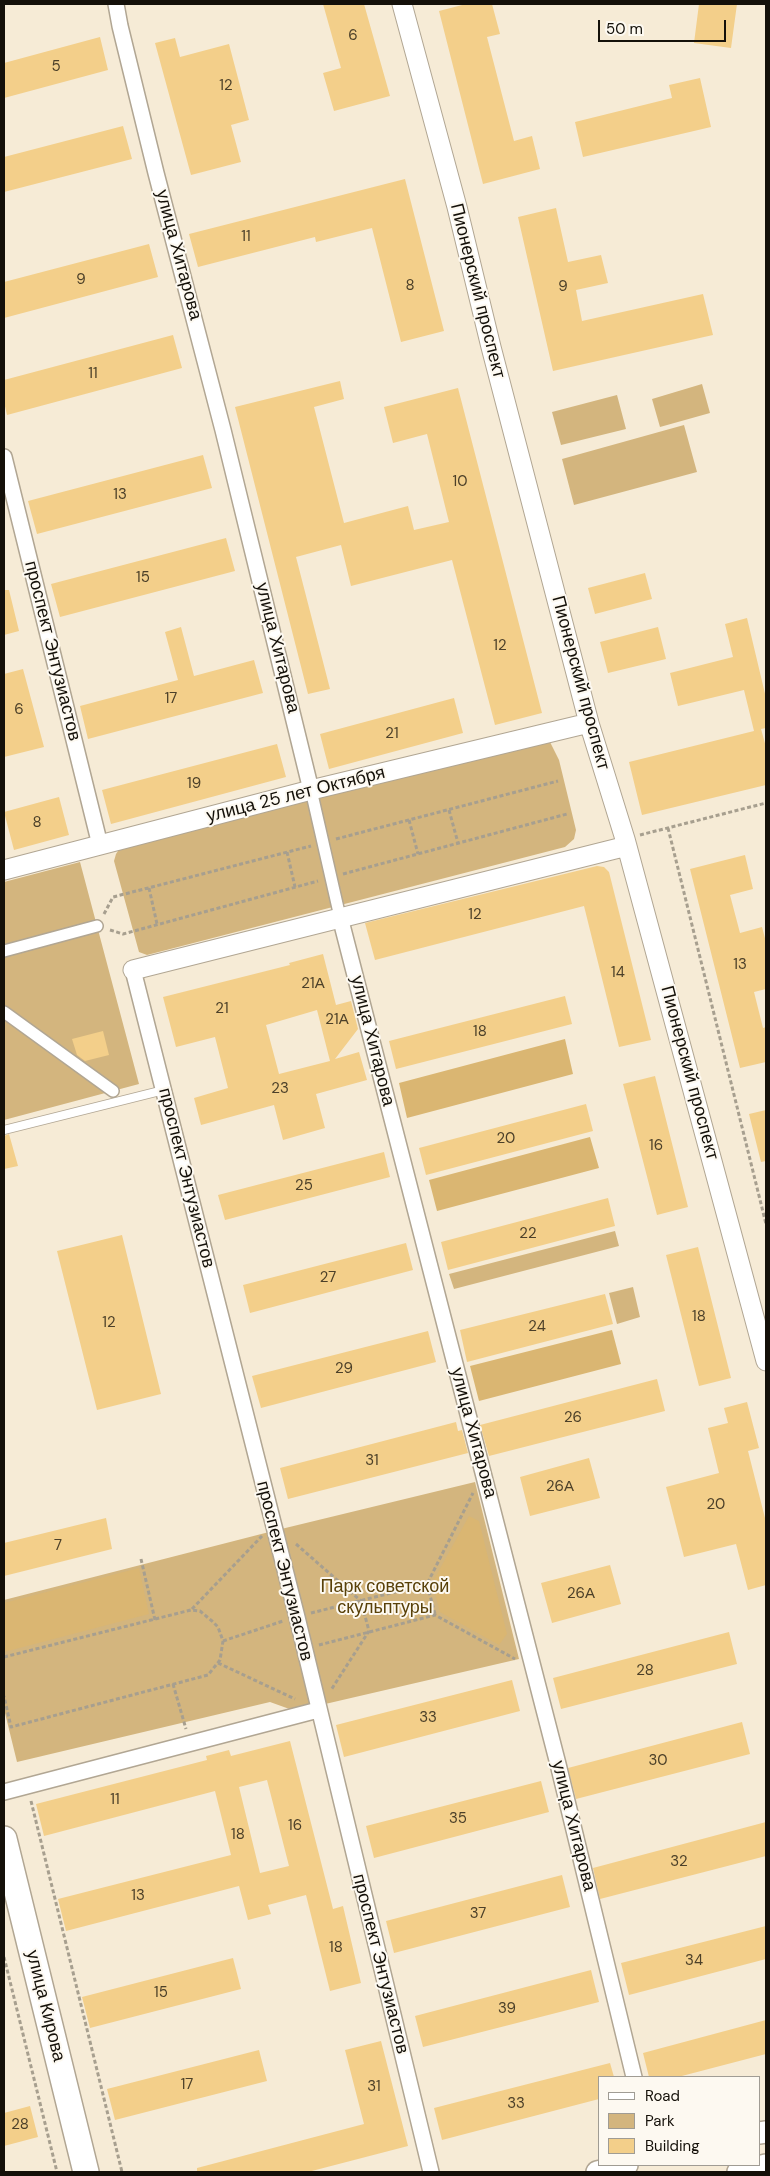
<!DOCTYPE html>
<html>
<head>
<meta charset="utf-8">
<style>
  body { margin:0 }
  #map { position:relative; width:770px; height:2176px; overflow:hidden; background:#f6ebd6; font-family:"DM Sans",sans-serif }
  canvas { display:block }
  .frame { position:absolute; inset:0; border:5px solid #141009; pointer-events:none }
  .legend { position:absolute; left:598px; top:2076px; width:162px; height:90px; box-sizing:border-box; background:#fdf9f1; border:1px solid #a09c94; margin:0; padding:6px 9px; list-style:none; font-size:15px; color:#141009 }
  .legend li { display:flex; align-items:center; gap:10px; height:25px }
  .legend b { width:25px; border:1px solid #a09c94 }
  .scale { position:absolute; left:598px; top:20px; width:128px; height:22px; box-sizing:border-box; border:2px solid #141009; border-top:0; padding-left:6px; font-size:15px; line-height:18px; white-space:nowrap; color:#141009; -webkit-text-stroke:4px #fdf9f1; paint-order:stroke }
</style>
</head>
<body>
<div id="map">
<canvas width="770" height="2176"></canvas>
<div class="frame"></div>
<ul class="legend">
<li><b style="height:6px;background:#fff"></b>Road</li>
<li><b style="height:14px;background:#d3b57e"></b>Park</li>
<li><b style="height:14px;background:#f3cf8a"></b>Building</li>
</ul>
<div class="scale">50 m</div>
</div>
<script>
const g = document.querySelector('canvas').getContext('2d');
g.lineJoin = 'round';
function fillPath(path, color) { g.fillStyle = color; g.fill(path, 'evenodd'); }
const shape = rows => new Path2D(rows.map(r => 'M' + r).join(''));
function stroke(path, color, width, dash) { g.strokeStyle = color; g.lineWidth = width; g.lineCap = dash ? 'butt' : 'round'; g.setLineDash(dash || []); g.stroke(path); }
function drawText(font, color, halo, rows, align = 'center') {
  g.font = font + ' "DM Sans",sans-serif'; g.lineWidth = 4; g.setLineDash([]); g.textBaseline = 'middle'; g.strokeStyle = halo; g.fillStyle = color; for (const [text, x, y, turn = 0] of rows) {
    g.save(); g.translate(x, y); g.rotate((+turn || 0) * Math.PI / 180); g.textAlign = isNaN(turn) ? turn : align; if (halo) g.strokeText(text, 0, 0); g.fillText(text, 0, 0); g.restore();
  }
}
fillPath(shape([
  [702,384,710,413,660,427,652,399],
  [617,395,626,429,561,445,552,412],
  [684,425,697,472,574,505,562,459],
  [540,741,550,742,559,760,576,830,574,839,565,847,147,955,139,952,114,861,116,854,120,848],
  [80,862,139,1084,4,1120,4,882],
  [615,1231,619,1246,454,1289,449,1274],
  [633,1287,640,1317,617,1324,609,1293],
  [475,1482,519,1659,295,1711,270,1702,17,1762,4,1709,4,1600,273,1531]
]), '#d3b57e');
fillPath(shape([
  [565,1039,573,1074,407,1118,399,1083],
  [590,1137,599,1168,437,1211,429,1180],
  [612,1330,621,1364,479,1401,470,1366],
  [469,1516,479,1521,507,1634,499,1645,440,1612,432,1583],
  [139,1568,149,1614,4,1652,4,1603]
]), '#dab672');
fillPath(shape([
  [323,4,364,4,390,96,334,111,323,73,341,68],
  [466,4,492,4,500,34,487,37,514,141,532,136,540,169,483,184,439,11],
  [699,4,737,4,731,48,694,43],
  [100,37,108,70,4,98,4,63],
  [175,38,180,57,229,44,249,120,231,125,241,162,191,175,155,43],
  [700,78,711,127,583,157,575,122,672,98,669,85],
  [123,126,132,159,4,192,4,157],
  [405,179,444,331,401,342,372,228,316,242,315,237,198,267,189,234],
  [556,208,568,262,601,255,608,283,576,290,582,321,703,294,713,335,553,371,518,217],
  [149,244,158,277,4,318,4,282],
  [173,335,182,368,7,415,4,402,4,380],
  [340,381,344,399,314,407,344,523,408,506,414,530,449,522,427,434,393,443,384,407,458,388,542,713,495,725,452,560,351,586,341,545,296,557,330,689,308,694,235,407],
  [203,455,212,488,37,534,28,501],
  [226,538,235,571,60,617,51,584],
  [645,573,652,599,595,614,588,588],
  [4,590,9,590,19,631,4,635],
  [747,618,766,698,766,728,761,729,766,747,766,785,642,815,629,762,754,731,744,690,678,706,670,673,733,657,725,624],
  [181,627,194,676,254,660,263,693,88,739,80,706,178,680,165,632],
  [658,627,666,659,608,673,600,642],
  [23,669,44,747,4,757,4,674],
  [454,698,463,733,329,769,320,734],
  [277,744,286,777,111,824,102,790],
  [59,797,69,835,14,850,4,812],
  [745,855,753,889,730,895,740,933,762,927,766,942,766,989,754,992,763,1028,766,1027,766,1062,740,1068,690,869],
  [597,866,604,867,609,872,651,1040,619,1047,584,906,375,960,365,923],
  [323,954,336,1005,351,1001,358,1029,335,1059,359,1052,367,1080,316,1094,325,1128,283,1140,274,1105,201,1125,194,1098,228,1088,215,1037,176,1047,163,997,290,965,289,963],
  [317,1010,330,1061,279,1074,266,1025],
  [565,996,572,1024,396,1069,389,1041],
  [103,1031,109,1055,85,1061,77,1055,72,1039],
  [655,1076,688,1207,657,1215,623,1084],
  [586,1104,593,1131,426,1175,419,1148],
  [766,1110,766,1161,761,1162,749,1114],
  [9,1134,18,1166,4,1169,4,1136],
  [384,1152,390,1177,225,1220,218,1195],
  [608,1198,615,1226,448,1270,441,1242],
  [122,1235,161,1394,97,1410,57,1251],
  [406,1243,413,1270,250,1313,243,1285],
  [698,1247,731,1378,699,1386,666,1255],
  [605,1294,613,1324,467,1362,460,1330],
  [428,1331,436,1362,261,1408,252,1376],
  [657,1379,665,1411,489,1456,480,1425],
  [747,1402,759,1448,748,1451,766,1522,766,1585,748,1590,736,1544,684,1557,666,1487,719,1473,708,1428,728,1423,724,1408],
  [456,1422,458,1431,462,1430,468,1453,288,1499,280,1468],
  [589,1458,600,1498,530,1516,520,1477],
  [106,1518,112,1549,4,1576,4,1543],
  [610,1565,621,1604,552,1623,541,1583],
  [729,1632,737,1664,561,1709,553,1678],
  [512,1680,520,1711,344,1757,336,1725],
  [742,1722,750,1754,576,1799,568,1768],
  [290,1741,333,1909,343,1906,361,1983,330,1991,306,1895,268,1905,271,1914,248,1920,239,1886,66,1931,58,1899,231,1855,215,1791,44,1836,36,1804,207,1760,206,1756,229,1750,231,1756],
  [267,1780,289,1866,260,1873,239,1787],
  [541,1781,549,1812,374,1858,366,1826],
  [766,1822,766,1856,600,1899,593,1868],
  [562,1875,570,1907,394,1953,386,1921],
  [766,1926,766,1959,629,1995,621,1963],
  [233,1958,241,1989,90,2028,82,1997],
  [591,1970,599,2002,423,2047,415,2016],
  [766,2020,766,2054,678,2077,649,2077,643,2053],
  [381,2041,408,2146,308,2172,197,2172,197,2168,364,2124,345,2050],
  [259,2050,267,2081,115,2120,107,2089],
  [610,2063,614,2077,599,2077,599,2099,442,2140,434,2108],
  [30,2106,38,2137,4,2146,4,2113]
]), '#f3cf8a');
const service = shape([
  [4,1130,164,1090]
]);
const pedestrian = shape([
  [311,790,340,917],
  [4,951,97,926],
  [4,1012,113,1091]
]);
const minor = shape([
  [116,4,120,26,156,173,223,430,311,790],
  [4,457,100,845],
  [340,917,558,1764,634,2077],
  [133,970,297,1617,431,2172],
  [4,1792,318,1710]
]);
const tertiary = shape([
  [402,4,457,207,491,347,589,723,625,839,766,1361],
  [4,870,311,790,589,723],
  [133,970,627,846]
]);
const secondary = shape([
  [759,2133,766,2132],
  [597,2172,627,2165],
  [738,2172,766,2165]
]);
const primary = shape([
  [4,1839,86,2172]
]);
stroke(service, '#b1a693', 10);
stroke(pedestrian, '#b1a693', 14);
stroke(minor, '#b1a693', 18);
stroke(tertiary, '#b1a693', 21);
stroke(secondary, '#b1a693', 24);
stroke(primary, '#b1a693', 28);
stroke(shape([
  [449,810,458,843],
  [409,820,418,854],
  [668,828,766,1224],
  [640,835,766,803],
  [336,839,558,781],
  [287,852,295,887],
  [343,874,567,814],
  [149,888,157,924],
  [104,914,113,897,311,846],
  [110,930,123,934,318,881],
  [296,1544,361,1601,369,1631,331,1690],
  [141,1559,155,1620],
  [192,1609,262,1536],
  [311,1613,427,1584],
  [435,1614,427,1584,473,1493],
  [223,1641,283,1621],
  [319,1645,435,1615,515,1659],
  [4,1657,191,1610,200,1611,212,1621,218,1627,223,1641,220,1660,208,1675,11,1727,4,1696],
  [218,1663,295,1699],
  [173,1684,186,1729],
  [31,1801,122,2172],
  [4,1957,57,2172]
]), '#a79f8f', 3, [4, 2.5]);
stroke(service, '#fff', 8);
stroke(pedestrian, '#fff', 11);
stroke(minor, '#fff', 15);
stroke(tertiary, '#fff', 19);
stroke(secondary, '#fff', 21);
stroke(primary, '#fff', 25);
drawText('15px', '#4c4029', null, [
  ["6",353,36],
  ["5",56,67],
  ["12",226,86],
  ["11",246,237],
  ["9",81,280],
  ["8",410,286],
  ["9",563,287],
  ["11",93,374],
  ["10",460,482],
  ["13",120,495],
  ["15",143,578],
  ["12",500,646],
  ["17",171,699],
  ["6",19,710],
  ["21",392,734],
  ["19",194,784],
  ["8",37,823],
  ["12",475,915],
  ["13",740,965],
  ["14",618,973],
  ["21А",313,984],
  ["21",222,1009],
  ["21А",337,1020],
  ["18",480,1032],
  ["23",280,1089],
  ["20",506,1139],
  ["16",656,1146],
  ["25",304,1186],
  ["22",528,1234],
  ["27",328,1278],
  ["18",699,1317],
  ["12",109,1323],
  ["24",537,1327],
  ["29",344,1369],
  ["26",573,1418],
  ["31",372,1461],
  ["26А",560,1487],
  ["20",716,1505],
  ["7",58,1546],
  ["26А",581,1594],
  ["28",645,1671],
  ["33",428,1718],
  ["30",658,1761],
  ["11",115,1800],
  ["35",458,1819],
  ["16",295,1826],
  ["18",238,1835],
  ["32",679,1862],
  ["13",138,1896],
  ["37",478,1914],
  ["18",336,1948],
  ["34",694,1961],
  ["15",161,1993],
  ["39",507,2009],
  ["17",187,2085],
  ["31",374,2087],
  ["33",516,2104],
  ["28",20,2125]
]);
drawText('18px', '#141009', '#fdf9f1', [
  ["улица Хитарова",178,255,75],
  ["Пионерский проспект",477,291,76],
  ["улица Хитарова",277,648,76],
  ["проспект Энтузиастов",52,651,76],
  ["Пионерский проспект",580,683,75],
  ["улица 25 лет Октября",296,795,-14],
  ["улица Хитарова",372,1041,76],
  ["Пионерский проспект",689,1073,75],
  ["проспект Энтузиастов",186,1178,76],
  ["улица Хитарова",473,1433,75],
  ["проспект Энтузиастов",284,1571,76],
  ["улица Хитарова",573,1826,76],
  ["проспект Энтузиастов",380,1964,76],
  ["улица Кирова",45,2006,76]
]);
drawText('18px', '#594109', '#fdf9f1', [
  ["Парк советской",385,1587],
  ["скульптуры",385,1608]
]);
</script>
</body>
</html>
